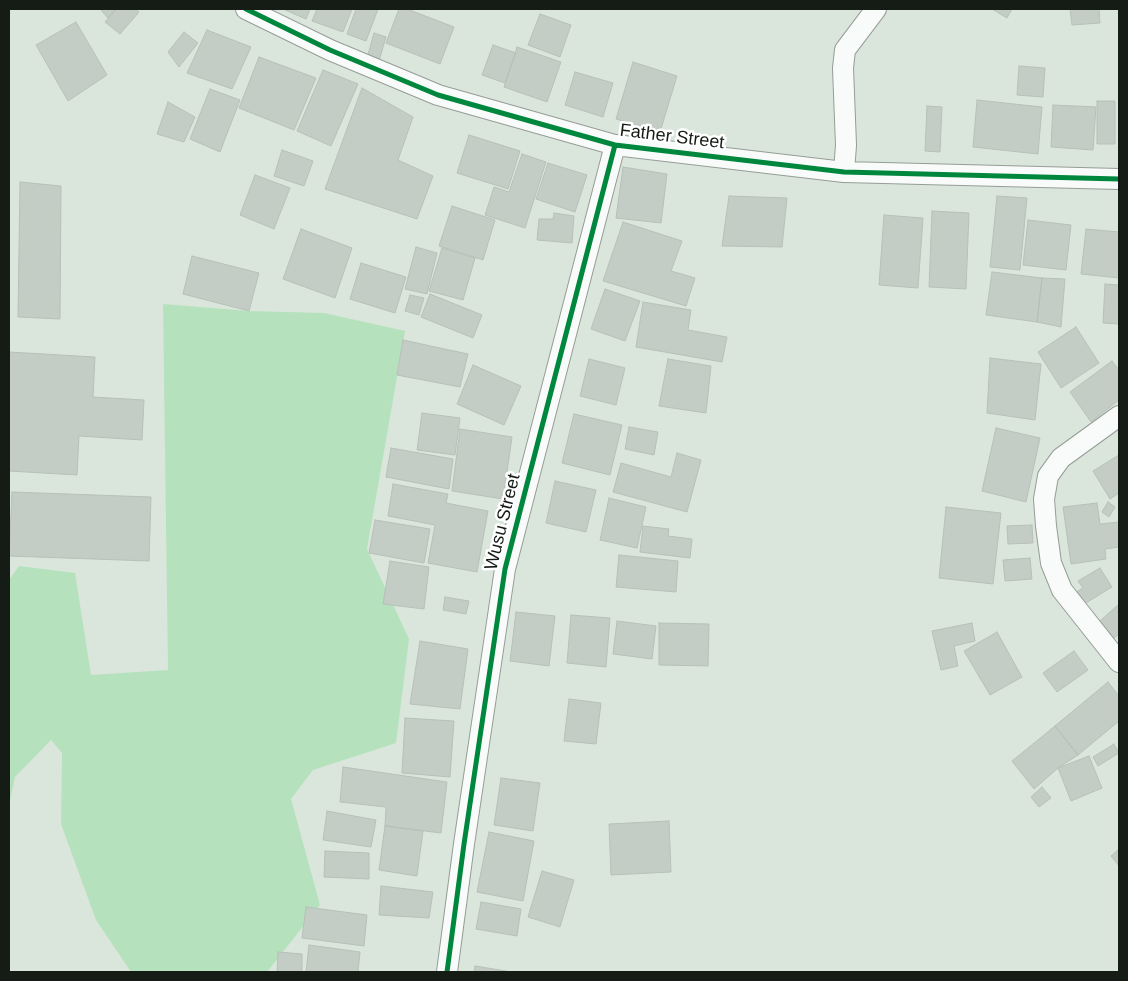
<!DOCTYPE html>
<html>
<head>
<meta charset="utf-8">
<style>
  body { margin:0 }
  #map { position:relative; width:1128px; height:981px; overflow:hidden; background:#dae6dc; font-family:Helvetica,sans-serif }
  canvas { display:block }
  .frame { position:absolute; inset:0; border:10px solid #151c16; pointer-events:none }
</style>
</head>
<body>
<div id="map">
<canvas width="1128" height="981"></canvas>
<div class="frame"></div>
</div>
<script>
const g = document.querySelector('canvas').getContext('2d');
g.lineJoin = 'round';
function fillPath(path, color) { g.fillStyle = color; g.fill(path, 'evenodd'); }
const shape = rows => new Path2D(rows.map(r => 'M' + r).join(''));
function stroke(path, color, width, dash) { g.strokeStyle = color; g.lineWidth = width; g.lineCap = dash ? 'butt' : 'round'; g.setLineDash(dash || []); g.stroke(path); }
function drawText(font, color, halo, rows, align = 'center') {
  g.font = font + ' Helvetica,sans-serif'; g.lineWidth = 5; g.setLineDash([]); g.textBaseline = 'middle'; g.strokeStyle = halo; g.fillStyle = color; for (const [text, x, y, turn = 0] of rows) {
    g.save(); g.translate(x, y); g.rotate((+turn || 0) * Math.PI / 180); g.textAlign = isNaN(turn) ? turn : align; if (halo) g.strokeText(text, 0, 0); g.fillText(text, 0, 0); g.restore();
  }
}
fillPath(shape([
  [163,304,249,311,324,313,405,331,367,549,409,639,396,743,313,770,291,799,320,905,267,972,131,972,96,920,61,824,62,753,51,740,15,777,9,805,9,580,19,566,75,573,91,675,168,670]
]), '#b5e2bc');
const building = shape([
  [100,9,116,9,108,18,100,9],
  [116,9,135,9,139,12,120,34,105,22,116,9],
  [283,9,310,9,306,19,283,9],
  [317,9,352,9,343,32,312,21,317,9],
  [356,9,378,9,366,41,347,34,356,9],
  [399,9,407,9,454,27,440,64,386,43,399,9],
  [992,9,1012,9,1007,18,992,9],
  [1070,9,1099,9,1100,23,1072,25,1070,9],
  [540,14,571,25,560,57,528,45,540,14],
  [76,22,107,75,68,101,36,45,76,22],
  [207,30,251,47,232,89,187,73,207,30],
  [184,32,198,43,179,67,168,52,184,32],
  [374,33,386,37,379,61,367,58,374,33],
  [493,45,516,53,505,83,482,75,493,45],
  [517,47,561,62,547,102,504,87,517,47],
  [259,57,316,78,294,130,239,108,259,57],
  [633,62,677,76,660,132,616,119,633,62],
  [1019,66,1045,68,1043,97,1017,95,1019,66],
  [323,70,358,84,331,146,297,131,323,70],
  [575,72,613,83,603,117,565,105,575,72],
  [362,88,413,117,398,160,433,176,417,219,325,189,362,88],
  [210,89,240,100,220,152,190,139,210,89],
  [977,100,1042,107,1038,154,973,147,977,100],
  [1097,101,1115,101,1115,144,1097,144,1097,101],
  [168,102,195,117,184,142,157,134,168,102],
  [1053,105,1096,107,1093,150,1051,147,1053,105],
  [927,106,942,107,940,152,925,151,927,106],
  [469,135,520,151,508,189,457,173,469,135],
  [282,150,313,161,304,186,274,176,282,150],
  [522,154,546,162,525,228,485,215,494,187,509,192,522,154],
  [548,163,587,175,575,212,536,199,548,163],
  [623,167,667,174,661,223,616,218,623,167],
  [255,175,290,188,274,229,240,215,255,175],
  [20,182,61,186,60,319,18,317,20,182],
  [729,196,787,198,782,247,722,246,729,196],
  [997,196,1027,198,1020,270,990,267,997,196],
  [452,206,495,220,483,260,439,246,452,206],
  [932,211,969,213,966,289,929,287,932,211],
  [554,213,574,216,572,243,537,240,539,219,553,219,554,213],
  [884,215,923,218,918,288,879,285,884,215],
  [1028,220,1071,225,1066,270,1023,265,1028,220],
  [623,222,682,241,671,271,695,278,686,306,603,281,623,222],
  [301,229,352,248,335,298,283,279,301,229],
  [1086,229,1119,232,1119,278,1081,274,1086,229],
  [416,247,437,253,427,294,405,289,416,247],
  [442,248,475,258,463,300,429,291,442,248],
  [192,256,259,273,249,311,183,294,192,256],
  [361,263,406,277,395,313,350,299,361,263],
  [992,272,1042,278,1037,322,986,315,992,272],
  [1042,278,1065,279,1061,327,1037,322,1042,278],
  [1105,284,1119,285,1119,324,1103,323,1105,284],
  [605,289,640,301,625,341,591,329,605,289],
  [430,294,482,315,473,338,421,317,430,294],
  [410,295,424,298,419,315,405,311,410,295],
  [643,302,691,310,688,330,727,337,722,362,636,347,643,302],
  [1076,327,1099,363,1061,388,1038,352,1076,327],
  [403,340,468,354,460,387,397,375,403,340],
  [9,352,95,357,93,397,144,400,142,440,79,436,77,475,9,471,9,352],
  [990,358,1041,364,1035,420,987,413,990,358],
  [589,359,625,368,616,405,580,396,589,359],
  [668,359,711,366,706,413,659,406,668,359],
  [1112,361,1119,370,1119,400,1091,422,1070,392,1112,361],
  [473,365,521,386,504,425,457,404,473,365],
  [422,413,460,418,455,455,417,450,422,413],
  [574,414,622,425,610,475,562,463,574,414],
  [629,427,658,432,654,455,625,449,629,427],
  [996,428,1040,438,1026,502,982,491,996,428],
  [460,429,512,437,503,499,452,491,460,429],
  [391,448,453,459,449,489,386,477,391,448],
  [677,453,701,460,687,512,613,492,621,463,671,477,677,453],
  [1119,455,1119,493,1110,499,1093,471,1119,455],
  [555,481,596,490,586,532,546,523,555,481],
  [393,484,448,494,446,503,488,511,477,572,428,563,435,525,388,516,393,484],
  [12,492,151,497,149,561,9,556,12,492],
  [609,498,646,507,637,548,600,540,609,498],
  [1108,502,1115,507,1109,517,1102,512,1108,502],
  [1097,503,1100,524,1119,522,1119,547,1105,549,1106,559,1071,564,1063,507,1097,503],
  [946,507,1001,513,993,584,939,578,946,507],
  [375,520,430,529,424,563,369,553,375,520],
  [1032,525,1033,543,1008,544,1007,526,1032,525],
  [643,526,669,529,668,536,692,539,690,558,640,552,643,526],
  [619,555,678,561,676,592,616,587,619,555],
  [1030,558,1032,579,1005,581,1003,560,1030,558],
  [390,561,429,567,424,609,383,604,390,561],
  [1100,568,1112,587,1081,606,1073,594,1083,588,1078,581,1100,568],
  [445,597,469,601,466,614,443,610,445,597],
  [1119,604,1119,634,1114,638,1100,621,1119,604],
  [516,612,555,616,549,666,510,661,516,612],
  [571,615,610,618,606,667,567,663,571,615],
  [617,621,656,626,652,659,613,654,617,621],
  [659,623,709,624,708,666,659,665,659,623],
  [972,623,975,641,954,646,958,666,941,670,932,631,972,623],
  [997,632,1022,677,990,695,964,651,997,632],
  [420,641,468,649,460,709,410,704,420,641],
  [1074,651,1088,670,1057,692,1043,673,1074,651],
  [1108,682,1119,696,1119,721,1078,755,1055,726,1108,682],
  [569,699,601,703,596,744,564,741,569,699],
  [405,718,454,721,450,777,402,773,405,718],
  [1055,726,1078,755,1058,768,1034,789,1012,761,1055,726],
  [1114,744,1119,753,1098,766,1093,757,1114,744],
  [1089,756,1102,788,1071,801,1058,768,1089,756],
  [343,767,447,782,441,833,385,826,386,807,340,802,343,767],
  [501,778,540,783,533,831,494,825,501,778],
  [1042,787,1051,798,1039,807,1031,797,1042,787],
  [327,811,376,820,371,847,323,840,327,811],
  [669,821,671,872,611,875,609,824,669,821],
  [385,826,423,831,417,876,379,870,385,826],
  [489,832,534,841,523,901,477,892,489,832],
  [1119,849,1119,866,1111,856,1119,849],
  [325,851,369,853,369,879,324,877,325,851],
  [542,871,574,880,560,927,528,917,542,871],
  [381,886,433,892,429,918,379,915,381,886],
  [481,902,521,909,517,936,476,929,481,902],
  [306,907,367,915,364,946,302,938,306,907],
  [309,945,360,952,358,972,306,972,309,945],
  [278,952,302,954,302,972,277,972,278,952],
  [475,966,512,972,474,972,475,966]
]);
fillPath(building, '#c3cdc5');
stroke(building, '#b7c0b8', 1);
const minor = shape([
  [246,9,330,50,438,95,615,145,844,172,1119,179],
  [844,172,846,145,843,68,845,50,876,9],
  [1119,416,1061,458,1048,476,1044,499,1046,526,1051,563,1062,590,1119,662],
  [447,972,464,844,505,569,615,145]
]);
stroke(minor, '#959d96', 22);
stroke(minor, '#f9fbfa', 20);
stroke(shape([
  [246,9,330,50,438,95,615,145,844,172,1119,179],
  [447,972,464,844,505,569,615,145]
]), '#00873e', 5);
drawText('18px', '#151c16', '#fff', [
  ["Father Street",672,137,7],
  ["Wusu Street",503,522,-76]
]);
</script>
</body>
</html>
